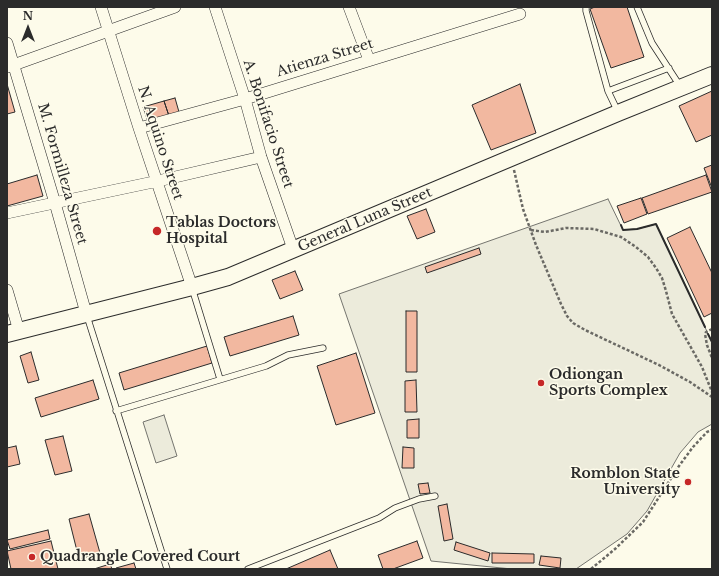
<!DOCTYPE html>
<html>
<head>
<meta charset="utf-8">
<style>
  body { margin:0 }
  #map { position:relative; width:719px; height:576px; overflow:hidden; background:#fdfbea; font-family:"Libre Baskerville",serif }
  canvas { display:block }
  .frame { position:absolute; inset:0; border:8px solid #2b2b2b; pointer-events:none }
  .north { position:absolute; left:8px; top:8px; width:40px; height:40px; -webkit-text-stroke:3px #fdfbea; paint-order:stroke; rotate:0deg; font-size:11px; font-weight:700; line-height:16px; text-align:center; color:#2b2b2b }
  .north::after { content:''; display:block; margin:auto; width:14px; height:18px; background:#2b2b2b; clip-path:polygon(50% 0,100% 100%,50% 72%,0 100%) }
</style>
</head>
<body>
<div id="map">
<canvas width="719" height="576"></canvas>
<div class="frame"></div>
<div class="north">N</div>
</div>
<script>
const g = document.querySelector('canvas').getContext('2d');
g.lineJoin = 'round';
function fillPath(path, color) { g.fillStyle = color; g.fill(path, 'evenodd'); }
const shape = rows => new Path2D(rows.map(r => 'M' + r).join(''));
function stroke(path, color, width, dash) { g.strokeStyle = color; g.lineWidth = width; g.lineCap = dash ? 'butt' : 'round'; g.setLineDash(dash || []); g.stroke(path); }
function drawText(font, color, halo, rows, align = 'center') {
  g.font = font + ' "Libre Baskerville",serif'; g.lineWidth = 3; g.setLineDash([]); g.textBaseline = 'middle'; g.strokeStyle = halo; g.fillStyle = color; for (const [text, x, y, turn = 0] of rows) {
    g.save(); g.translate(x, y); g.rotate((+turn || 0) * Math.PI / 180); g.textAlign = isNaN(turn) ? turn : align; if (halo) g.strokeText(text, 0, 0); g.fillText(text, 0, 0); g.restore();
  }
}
const green = shape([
  [608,199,623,230,637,229,656,224,712,342,712,424,698,432,680,453,647,511,627,534,576,569,512,569,431,561,339,294,608,199],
  [164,415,177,456,156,463,143,422,164,415]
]);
fillPath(green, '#ecebdb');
stroke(green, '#74746e', 1);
const building = shape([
  [595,7,627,7,644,57,611,68,590,9,595,7],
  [7,84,15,112,7,114,7,84],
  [520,84,536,133,491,150,472,105,520,84],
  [712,91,712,135,696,142,679,106,712,91],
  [175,98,179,112,169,116,164,101,175,98],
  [164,101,169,116,148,122,143,107,164,101],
  [712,165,712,188,704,168,712,165],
  [37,175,43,196,7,206,7,184,37,175],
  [706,175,712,192,648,214,642,198,706,175],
  [641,198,647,214,624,223,617,206,641,198],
  [426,209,435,232,417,239,407,216,426,209],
  [690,227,712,273,712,313,704,317,667,238,690,227],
  [479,248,481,254,427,273,425,267,479,248],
  [295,271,303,290,280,299,272,280,295,271],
  [406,311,417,311,417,372,406,372,406,311],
  [293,316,299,335,230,356,224,337,293,316],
  [207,346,212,363,124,390,119,373,207,346],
  [31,352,39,380,28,383,20,356,31,352],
  [356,353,375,413,336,425,317,366,356,353],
  [93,380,99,399,41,417,35,398,93,380],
  [416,380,417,412,405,412,405,381,416,380],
  [419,419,419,438,407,438,407,420,419,419],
  [63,436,72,471,55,475,45,440,63,436],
  [16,446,20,464,7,467,7,448,16,446],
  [403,447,414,448,414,468,402,468,403,447],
  [428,483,430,493,420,494,418,484,428,483],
  [447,504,453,539,444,541,438,506,447,504],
  [89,514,100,553,79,559,69,519,89,514],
  [48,530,50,539,10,549,7,540,48,530],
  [51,541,58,569,11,569,7,551,51,541],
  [417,541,423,558,393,569,383,569,378,555,417,541],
  [456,542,490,553,488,561,454,550,456,542],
  [330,550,338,569,286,569,330,550],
  [492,553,534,554,534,563,492,563,492,553],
  [541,556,561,558,560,568,539,565,541,556],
  [134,563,136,569,116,569,116,568,134,563],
  [110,564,112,569,94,569,110,564]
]);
fillPath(building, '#f2b8a0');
stroke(building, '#2b2b2b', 1);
const service = shape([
  [586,7,586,11,608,91,618,112],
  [637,7,652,43,680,86],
  [608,91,669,68],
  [192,288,220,379],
  [87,316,167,569],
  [116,411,266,366,288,355,323,348],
  [248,569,379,518,395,508,419,499,435,496]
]);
const minor = shape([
  [101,7,139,128,192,287],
  [215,7,245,99,261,157,293,249],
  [349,7,369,60],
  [7,43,55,203,86,313],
  [8,67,175,7],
  [139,128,245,99,520,14],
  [7,213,158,181,261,157],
  [7,290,19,331]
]);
const secondary = shape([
  [7,334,192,287,228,277,618,113,712,75]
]);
stroke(service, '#2b2b2b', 7);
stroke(minor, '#2b2b2b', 12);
stroke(secondary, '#2b2b2b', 18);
stroke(shape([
  [514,170,523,209,536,245,561,304,567,316,573,323,585,330,659,365,690,382,712,397],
  [531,230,545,232,566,228,594,229,621,237,636,247,648,257,656,268,662,278,666,291,672,314,702,367,712,392],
  [712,329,706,332,705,334,707,345,712,358],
  [591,569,615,549,643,522,679,466,693,447,707,432,712,430]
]), '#6a6964', 2.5, [3, 2]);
stroke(service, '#fdfbea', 5.5);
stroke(minor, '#fdfbea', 11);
stroke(secondary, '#fdfbea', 16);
stroke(shape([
  [621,225,623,230,637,229,656,224,705,327],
  [708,334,712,342]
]), '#2b2b2b', 2);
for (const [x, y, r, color] of [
  [157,231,5,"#c62828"],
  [541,383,4,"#c62828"],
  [688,482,4,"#c62828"],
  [32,557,4,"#c62828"]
]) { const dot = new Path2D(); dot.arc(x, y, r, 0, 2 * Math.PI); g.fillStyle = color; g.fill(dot); stroke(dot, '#fdfbea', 1.5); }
drawText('14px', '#2b2b2b', '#fdfbea', [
  ["Atienza Street",325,58,-17],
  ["A. Bonifacio Street",268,124,72],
  ["N. Aquino Street",160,143,72],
  ["M. Formilleza Street",62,174,74],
  ["General Luna Street",365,220,-23]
]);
drawText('bold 14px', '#2b2b2b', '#fdfbea', [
  ["Tablas Doctors",166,223],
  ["Hospital",166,239],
  ["Odiongan",549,375],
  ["Sports Complex",549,391],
  ["Romblon State",680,474,"right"],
  ["University",680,490,"right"],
  ["Quadrangle Covered Court",40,557]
], 'left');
</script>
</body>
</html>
